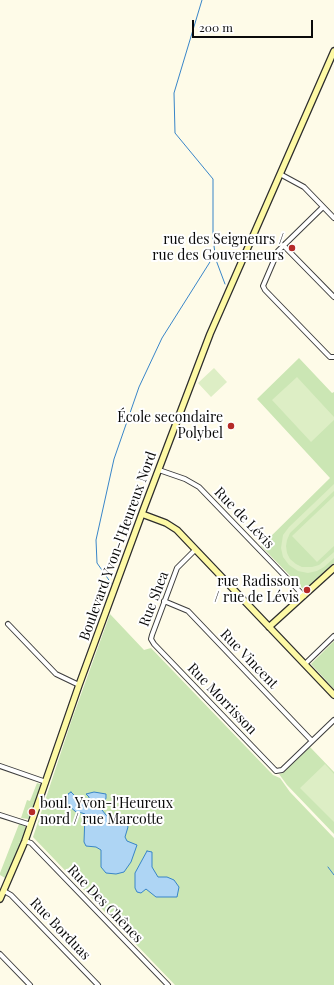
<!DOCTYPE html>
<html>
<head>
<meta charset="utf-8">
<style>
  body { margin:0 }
  #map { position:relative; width:334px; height:985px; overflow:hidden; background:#fefbe8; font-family:"Playfair Display",serif }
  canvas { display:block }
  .scale { position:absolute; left:192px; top:20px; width:121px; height:18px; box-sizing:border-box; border:2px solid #0a0a0a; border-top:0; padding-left:5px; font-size:12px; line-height:14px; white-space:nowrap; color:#0a0a0a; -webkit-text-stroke:3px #fff; paint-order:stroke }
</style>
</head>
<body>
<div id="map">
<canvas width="334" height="985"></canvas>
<div class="scale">200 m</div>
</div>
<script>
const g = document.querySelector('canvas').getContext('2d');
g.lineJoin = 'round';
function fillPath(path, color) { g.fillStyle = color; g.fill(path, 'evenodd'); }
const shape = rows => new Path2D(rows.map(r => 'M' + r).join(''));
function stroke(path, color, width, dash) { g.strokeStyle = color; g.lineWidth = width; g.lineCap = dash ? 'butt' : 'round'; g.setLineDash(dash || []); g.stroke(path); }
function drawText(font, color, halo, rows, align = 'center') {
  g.font = font + ' "Playfair Display",serif'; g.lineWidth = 4; g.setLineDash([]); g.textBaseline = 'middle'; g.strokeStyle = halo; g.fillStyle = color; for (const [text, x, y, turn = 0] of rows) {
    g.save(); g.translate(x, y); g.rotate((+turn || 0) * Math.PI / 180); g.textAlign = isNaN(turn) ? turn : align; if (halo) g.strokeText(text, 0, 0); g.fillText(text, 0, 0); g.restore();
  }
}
fillPath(shape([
  [299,358,332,393,334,392,334,563,306,590,304,590,261,546,330,478,257,399],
  [110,614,144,650,151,648,273,775,280,778,290,792,334,838,334,985,175,985,33,837,71,722],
  [334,641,334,689,311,664],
  [310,747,334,772,334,834,287,785,279,774,283,773],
  [37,783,40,784,41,787,33,811,30,810,28,813,31,814,28,819,21,818,27,800,30,801],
  [19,824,25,826,26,829,18,852,6,877,5,878,0,875,0,873]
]), '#cbe6b4');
fillPath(shape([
  [214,368,227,382,211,397,198,383],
  [297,377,334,417,334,420,311,442,272,400],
  [334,484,334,491,290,533,287,540,286,546,287,553,290,559,296,564,302,567,312,567,319,565,334,552,334,558,324,567,317,571,308,573,298,571,289,565,283,557,281,548,283,535,289,527],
  [334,496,334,546,317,562,292,536],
  [325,764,334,774,334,822,300,788]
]), '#ddeec5');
const water = shape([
  [71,792,80,801,86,802,89,800,89,797,86,794,94,792,106,794,106,798,102,810,106,815,121,817,126,821,128,827,125,837,127,841,137,845,131,862,124,872,116,874,106,873,101,867,101,850,96,847,86,846,84,842,85,814,82,813,76,812,68,805,68,794,71,792],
  [147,851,152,852,152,867,158,877,167,877,174,880,179,887,177,897,156,897,146,889,141,893,137,892,135,888,135,873,147,851]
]);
fillPath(water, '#aed5f4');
stroke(water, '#3885c8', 1);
stroke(shape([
  [202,0,174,93,175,133,213,179,213,239,216,260,225,284],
  [111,583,97,563,96,540,114,459,139,387,162,338,215,254],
  [328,867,334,875]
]), '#3885c8', 1);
const street = shape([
  [280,174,304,187,334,218],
  [323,207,278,251,263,286,265,290,327,354,330,357,334,357],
  [283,245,334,297],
  [159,470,185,479,199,487,304,596],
  [195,550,177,568,152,635,151,639,154,644,276,771,282,770,334,720],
  [164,601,188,611,312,741],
  [8,624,56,674,79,685],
  [305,664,334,636],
  [0,766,46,782],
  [0,815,31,825],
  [25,841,31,843,168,985],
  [4,891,11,895,98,985],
  [0,954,30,985]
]);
const secondary = shape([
  [142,514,166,523,177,530,334,695],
  [269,627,334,568],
  [0,899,25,841,79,685,144,508,210,334,334,51]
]);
stroke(street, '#3d3d3d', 6);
stroke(secondary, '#2c2c2c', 8);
stroke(street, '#fff', 4);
stroke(secondary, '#fdf9a5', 5.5);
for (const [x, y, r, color] of [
  [292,248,4,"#b52a27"],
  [231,426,4,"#b52a27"],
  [307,590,4,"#b52a27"],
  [32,812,4,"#b52a27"]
]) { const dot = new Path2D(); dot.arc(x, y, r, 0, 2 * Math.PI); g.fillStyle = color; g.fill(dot); stroke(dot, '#fff', 1.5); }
drawText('14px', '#0a0a0a', '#fff', [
  ["rue des Seigneurs /",284,240],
  ["rue des Gouverneurs",284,256],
  ["École secondaire",223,418],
  ["Polybel",223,434],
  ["rue Radisson",299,582],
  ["/ rue de Lévis",299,598],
  ["boul. Yvon-l'Heureux",40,804,"left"],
  ["nord / rue Marcotte",40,820,"left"]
], 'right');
drawText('14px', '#0a0a0a', '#fff', [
  ["Rue de Lévis",244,518,46],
  ["Boulevard Yvon-l'Heureux Nord",118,546,-70],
  ["Rue Shea",154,599,-69],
  ["Rue Vincent",249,659,46],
  ["Rue Morrisson",222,699,46],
  ["Rue Des Chênes",105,904,46],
  ["Rue Borduas",60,929,46]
]);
</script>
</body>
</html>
